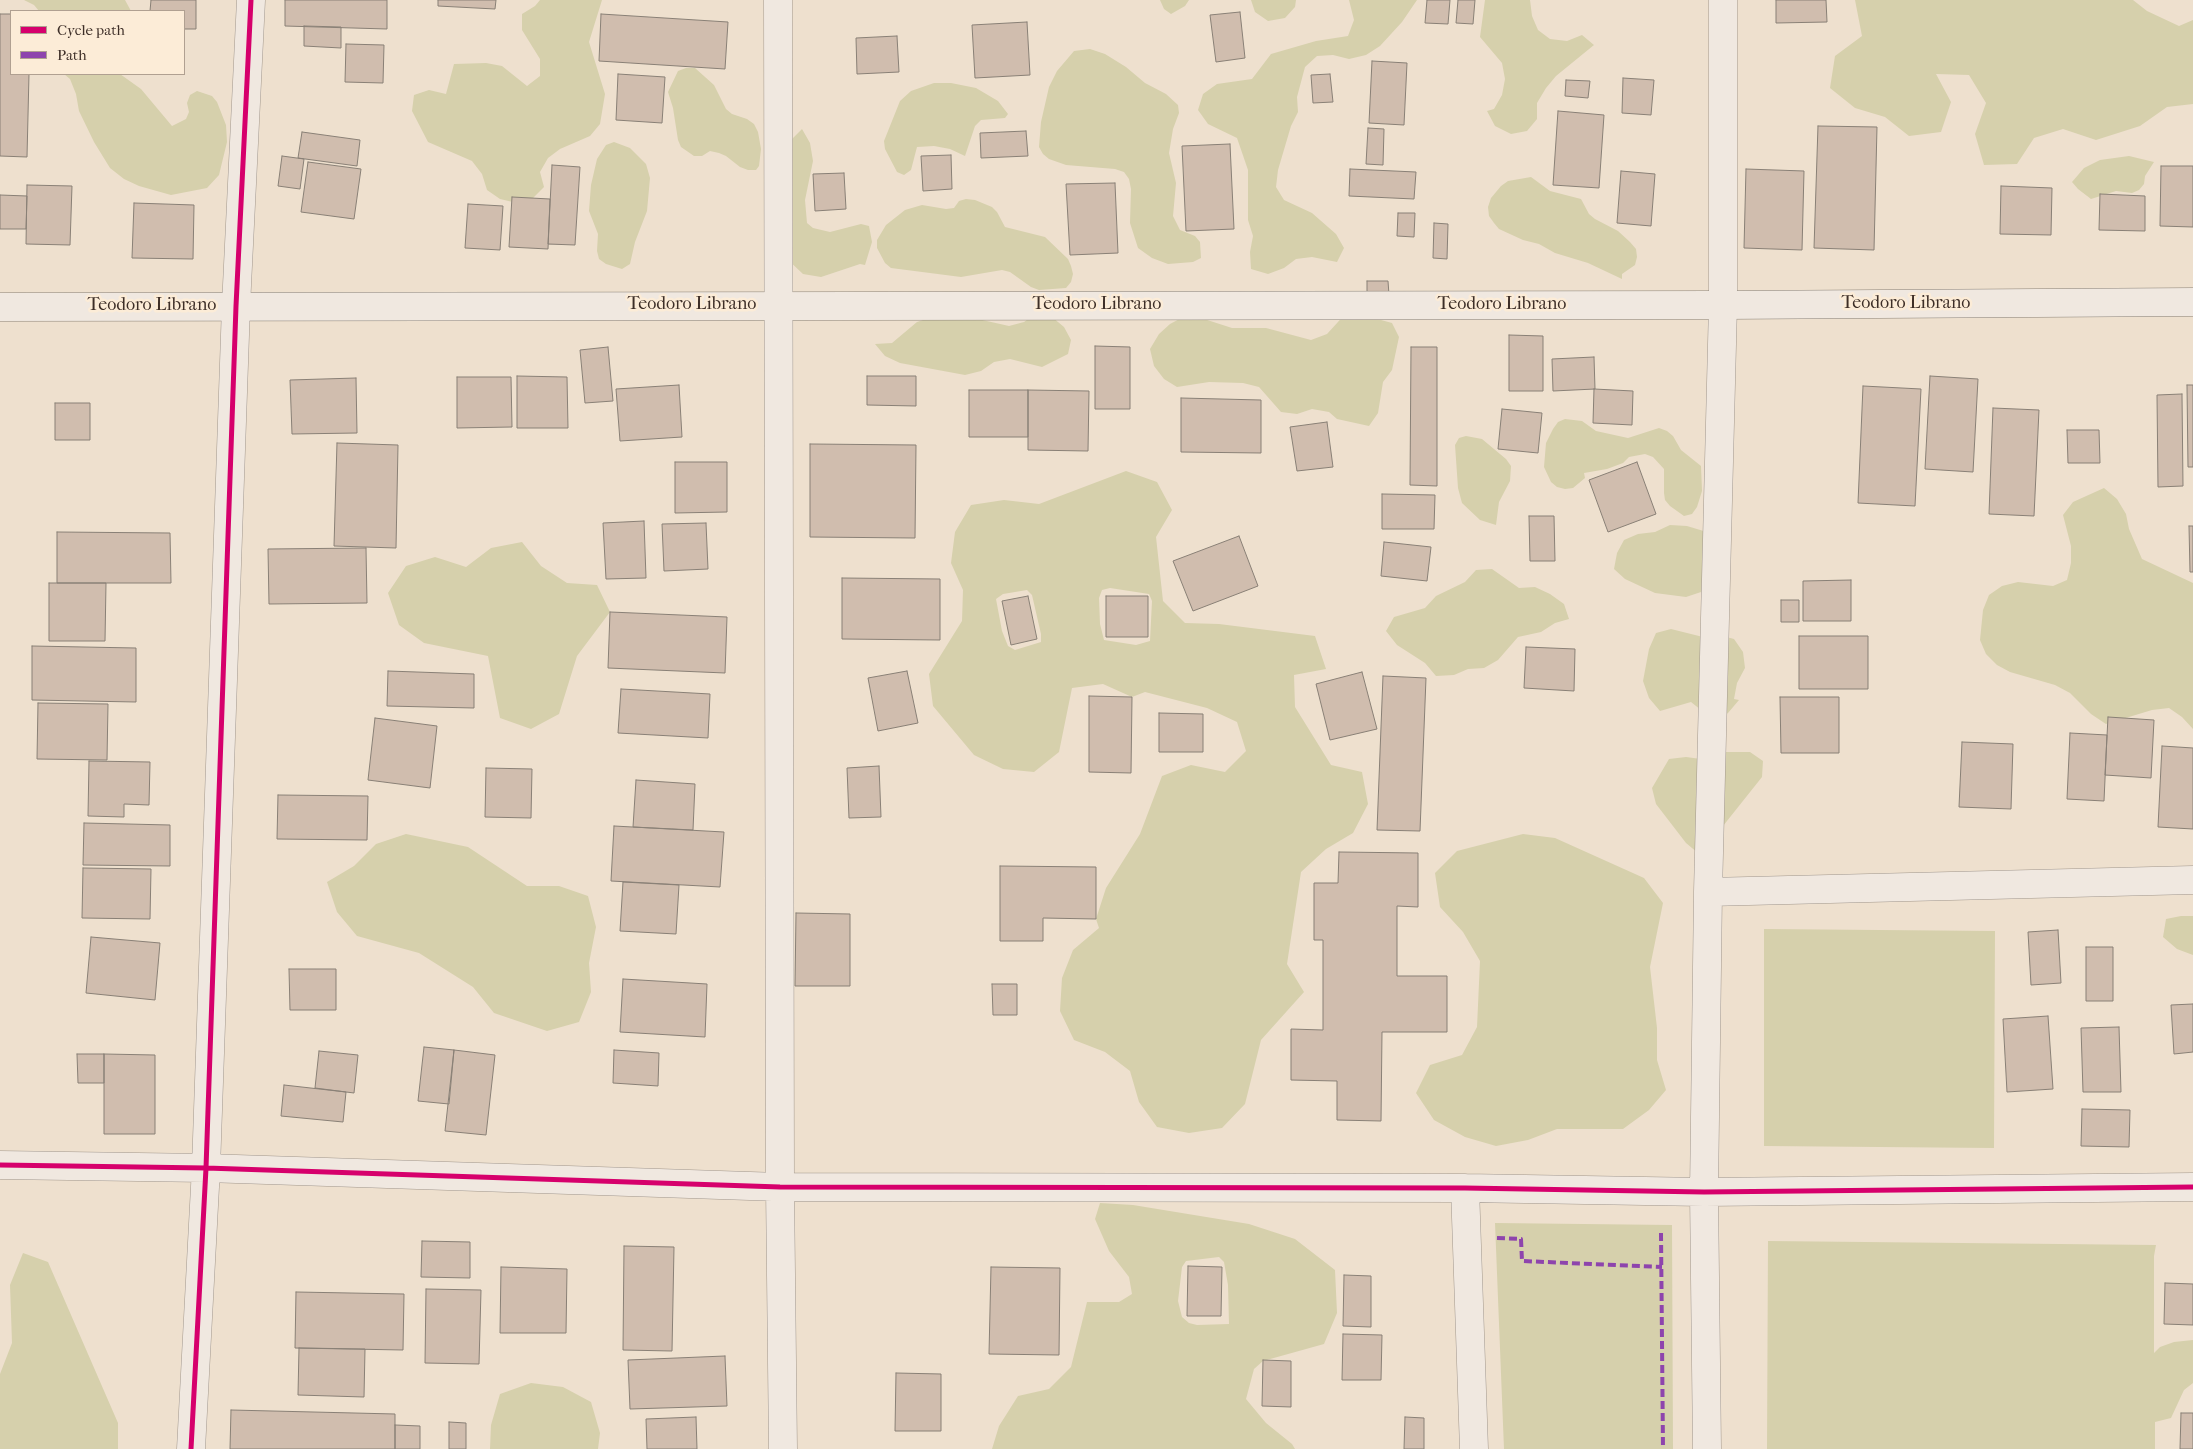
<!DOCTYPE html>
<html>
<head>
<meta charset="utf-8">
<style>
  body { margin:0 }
  #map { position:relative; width:2193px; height:1449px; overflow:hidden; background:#eee0ce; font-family:"IM FELL French Canon",serif }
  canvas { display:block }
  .legend { position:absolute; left:10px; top:10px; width:175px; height:65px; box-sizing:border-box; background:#fcecd7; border:1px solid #b0a091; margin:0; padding:6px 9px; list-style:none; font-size:15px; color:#3d2e27 }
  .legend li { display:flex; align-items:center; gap:10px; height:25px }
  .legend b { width:25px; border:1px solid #b0a091 }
</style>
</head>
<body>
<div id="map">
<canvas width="2193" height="1449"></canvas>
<ul class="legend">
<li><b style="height:6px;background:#d6006c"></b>Cycle path</li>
<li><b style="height:6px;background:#8e44ad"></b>Path</li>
</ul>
</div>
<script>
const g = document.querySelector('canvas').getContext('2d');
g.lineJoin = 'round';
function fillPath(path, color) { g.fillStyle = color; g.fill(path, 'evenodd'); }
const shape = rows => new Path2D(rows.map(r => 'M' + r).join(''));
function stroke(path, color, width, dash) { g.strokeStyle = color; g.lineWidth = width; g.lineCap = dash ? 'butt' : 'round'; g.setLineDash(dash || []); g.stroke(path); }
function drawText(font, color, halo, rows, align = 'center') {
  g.font = font + ' "IM FELL French Canon",serif'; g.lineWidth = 5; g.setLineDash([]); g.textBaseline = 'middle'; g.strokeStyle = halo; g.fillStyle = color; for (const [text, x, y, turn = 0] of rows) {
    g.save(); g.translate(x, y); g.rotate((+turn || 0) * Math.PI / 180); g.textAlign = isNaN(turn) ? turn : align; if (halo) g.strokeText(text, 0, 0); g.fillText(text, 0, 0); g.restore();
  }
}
fillPath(shape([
  [24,0,125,0,131,11,39,11,34,5],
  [540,0,602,0,589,42,605,94,600,124,590,136,560,149,548,158,540,172,544,187,533,198,517,203,500,199,487,190,482,174,472,161,428,142,412,111,414,95,429,90,446,94,454,64,486,63,502,66,527,86,540,76,540,59,522,30,522,14,535,6],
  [1160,0,1189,0,1185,6,1171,14,1164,9],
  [1251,0,1296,0,1295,7,1285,18,1268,21,1255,12],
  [1349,0,1417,0,1402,22,1380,46,1366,55,1349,59,1333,55,1317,56,1305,67,1297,97,1298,112,1291,126,1278,170,1276,187,1284,200,1312,213,1336,234,1344,248,1337,262,1312,257,1296,259,1284,268,1268,274,1251,269,1250,252,1253,236,1248,220,1248,170,1237,138,1208,124,1198,110,1203,94,1217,84,1252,79,1271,54,1316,41,1348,36,1354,20],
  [1485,0,1530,0,1532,16,1538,30,1550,39,1567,41,1582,35,1594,45,1556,76,1546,88,1537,103,1537,119,1527,131,1511,134,1495,126,1487,111,1494,109,1502,95,1505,79,1502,63,1480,37],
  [1855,0,2133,0,2147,11,2179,26,2193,20,2193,104,2167,107,2140,126,2096,140,2063,129,2034,138,2017,164,1984,165,1975,134,1986,103,1969,75,1936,74,1951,102,1941,132,1909,136,1885,117,1855,108,1830,88,1835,56,1862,36],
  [1090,49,1105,54,1126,67,1145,83,1166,94,1178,105,1179,113,1173,129,1169,153,1176,183,1173,216,1180,230,1195,236,1200,242,1201,258,1193,262,1168,264,1152,258,1138,248,1130,223,1131,189,1129,179,1124,172,1115,169,1066,165,1049,159,1043,154,1039,147,1041,122,1049,87,1057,71,1074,51],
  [686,68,695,68,714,85,726,109,732,114,747,119,754,124,758,132,761,149,759,166,756,170,748,170,740,167,726,156,719,153,710,151,702,156,694,156,681,147,678,140,673,108,668,92,678,71],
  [64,74,120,74,141,89,172,126,186,119,189,112,187,103,190,95,197,91,212,96,217,102,226,125,227,142,219,175,207,188,171,195,139,186,124,179,110,168,94,142,79,111,76,94,70,79],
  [934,83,951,83,976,88,998,101,1008,114,1005,118,981,120,975,126,965,156,950,149,934,146,917,147,911,170,904,175,897,172,885,149,884,141,900,101,911,91],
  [802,129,810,143,813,161,805,200,807,223,813,228,830,232,861,224,869,226,872,242,865,265,860,264,821,277,803,274,785,257,790,141],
  [614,142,630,148,646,164,650,178,647,211,635,242,630,264,622,269,606,264,599,259,597,251,598,234,589,211,591,185,597,159,606,145],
  [2129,156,2154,162,2145,176,2144,184,2139,190,2132,193,2116,191,2091,199,2078,189,2072,182,2084,168,2100,160],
  [1531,177,1550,191,1581,199,1589,214,1595,219,1618,231,1630,242,1636,249,1637,257,1635,265,1622,274,1622,279,1588,263,1555,253,1539,244,1523,240,1499,229,1494,223,1489,216,1488,207,1491,198,1501,186,1508,181],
  [966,199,975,200,992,207,997,212,1005,227,1045,237,1068,259,1071,266,1073,274,1071,282,1066,288,1039,290,1031,287,1010,272,1002,270,961,277,891,268,885,263,877,248,877,240,886,225,905,210,922,205,946,209,954,208,959,201],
  [1348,311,1392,323,1399,337,1392,370,1383,382,1378,413,1369,426,1337,419,1329,412,1312,409,1297,414,1281,412,1259,387,1243,383,1209,382,1177,387,1164,379,1154,366,1150,349,1159,334,1170,324,1185,316,1201,318,1232,328,1266,328,1311,340,1327,334],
  [947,312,1009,326,1024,322,1038,312,1052,317,1064,327,1071,340,1068,354,1042,367,1010,359,994,362,981,371,965,375,900,363,885,356,875,344,892,343,917,322],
  [1565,419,1582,421,1596,431,1628,438,1659,428,1667,431,1673,436,1681,450,1701,466,1702,491,1697,507,1692,514,1684,516,1670,506,1665,500,1664,493,1664,469,1653,457,1645,454,1629,457,1623,463,1607,469,1584,473,1585,478,1573,488,1565,489,1557,487,1551,482,1544,467,1546,443,1553,429,1558,422],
  [1466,436,1482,439,1506,459,1511,466,1510,481,1499,502,1496,525,1480,520,1462,503,1458,488,1455,445,1459,438],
  [1126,471,1157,482,1172,510,1156,537,1163,601,1185,623,1219,624,1315,636,1326,669,1294,675,1295,707,1331,765,1362,772,1368,804,1353,833,1326,849,1301,872,1287,964,1304,992,1261,1040,1245,1104,1222,1128,1189,1133,1157,1127,1139,1102,1130,1071,1105,1052,1074,1040,1060,1011,1062,978,1073,950,1099,928,1096,919,1106,888,1140,834,1162,776,1191,765,1225,772,1246,751,1237,722,1207,708,1145,692,1132,697,1103,684,1072,688,1059,752,1034,772,1003,769,974,755,933,706,929,674,962,621,963,590,951,563,955,532,971,505,1004,500,1039,504],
  [1110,588,1149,594,1152,601,1150,641,1136,645,1104,640,1100,624,1099,598,1102,590],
  [1027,590,1032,595,1041,634,1041,642,1015,650,1008,646,1002,631,996,599,1003,594],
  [2104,488,2117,499,2126,514,2129,529,2142,559,2193,583,2193,729,2182,717,2169,708,2152,710,2106,724,2091,714,2070,693,2055,685,2010,672,1997,665,1986,654,1980,640,1983,610,1989,595,2002,586,2018,582,2053,586,2067,580,2071,563,2071,546,2063,515,2073,502],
  [1670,525,1687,526,1720,536,1730,548,1731,559,1726,575,1716,587,1686,597,1655,593,1625,579,1614,569,1617,553,1624,540,1638,534,1655,532],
  [522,542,541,566,567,583,597,585,610,612,577,656,559,714,531,729,500,718,488,656,424,643,399,625,388,593,406,566,435,557,466,567,491,548],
  [1492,569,1519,588,1535,587,1550,594,1564,604,1569,619,1555,623,1541,632,1518,637,1498,660,1484,668,1468,669,1454,675,1436,676,1425,663,1397,645,1386,631,1394,617,1425,608,1436,596,1465,582,1476,570],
  [1671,629,1703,637,1719,635,1734,639,1743,652,1745,668,1737,683,1734,699,1739,700,1728,713,1716,722,1691,702,1660,711,1649,698,1643,681,1649,649,1656,633],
  [1716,752,1750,752,1763,761,1762,777,1723,826,1698,853,1686,843,1656,804,1652,788,1669,759,1686,757,1701,759],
  [406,834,468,847,527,886,559,886,588,896,596,927,589,963,591,992,579,1022,547,1031,494,1013,473,987,419,953,357,936,337,912,327,882,354,866,376,844],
  [1523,834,1555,838,1644,878,1663,903,1650,967,1657,1028,1657,1060,1666,1090,1649,1110,1623,1129,1557,1129,1528,1140,1496,1146,1465,1137,1434,1120,1416,1093,1430,1065,1462,1055,1477,1027,1480,961,1463,932,1440,907,1435,873,1457,851],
  [2181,916,2193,916,2193,955,2177,949,2163,937,2166,919],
  [1764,929,1995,931,1994,1148,1764,1146],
  [1100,1203,1133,1205,1249,1224,1295,1239,1335,1270,1337,1313,1324,1344,1263,1361,1254,1369,1246,1399,1266,1423,1292,1444,1295,1449,992,1449,999,1426,1018,1396,1049,1389,1071,1367,1087,1302,1119,1302,1132,1294,1129,1277,1109,1251,1095,1219],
  [1219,1257,1224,1262,1228,1285,1229,1324,1197,1325,1189,1323,1182,1317,1178,1301,1182,1267,1186,1261],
  [1495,1223,1672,1225,1673,1449,1504,1449],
  [1768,1241,2156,1245,2154,1256,2154,1353,2160,1347,2174,1342,2193,1340,2193,1383,2184,1390,2171,1418,2155,1422,2155,1449,1767,1449],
  [23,1253,48,1262,118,1423,118,1449,0,1449,0,1374,12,1343,10,1285],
  [531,1383,563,1387,591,1402,600,1433,598,1449,490,1449,491,1425,500,1394]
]), '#d6d0ac');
const building = shape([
  [151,0,196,0,196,29,184,29,184,11,150,11,151,0],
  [285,0,387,0,387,29,285,26,285,0],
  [438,0,496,0,495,9,438,6,438,0],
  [1427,0,1450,0,1448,24,1425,23,1427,0],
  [1458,0,1475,0,1473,24,1456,23,1458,0],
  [1776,0,1826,0,1827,22,1776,23,1776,0],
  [1240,12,1245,58,1216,62,1210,15,1240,12],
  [0,14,11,14,11,74,29,74,27,157,0,156,0,14],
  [601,14,728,22,725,69,599,61,601,14],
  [1027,22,1030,75,975,78,972,25,1027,22],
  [304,26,341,27,341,48,304,46,304,26],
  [897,36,899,72,857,74,856,38,897,36],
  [346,44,384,45,383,83,345,82,346,44],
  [1372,61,1407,63,1404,125,1369,123,1372,61],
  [618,74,665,77,662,123,616,120,618,74],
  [1330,74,1333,102,1313,103,1311,75,1330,74],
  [1623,78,1654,80,1651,115,1622,113,1623,78],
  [1566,80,1590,81,1588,98,1565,96,1566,80],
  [1558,111,1604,115,1599,188,1553,185,1558,111],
  [1818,126,1877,127,1874,250,1814,248,1818,126],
  [1368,128,1384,129,1383,165,1366,164,1368,128],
  [1026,131,1028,156,981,158,980,133,1026,131],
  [302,132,360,140,357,166,298,158,302,132],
  [1230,144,1234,229,1186,231,1182,146,1230,144],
  [951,155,952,189,923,191,921,156,951,155],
  [282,156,304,159,300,189,278,186,282,156],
  [308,162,361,169,354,219,301,212,308,162],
  [552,165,580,167,575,245,548,244,552,165],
  [2161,166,2193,166,2193,227,2160,226,2161,166],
  [1350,169,1416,172,1414,199,1349,196,1350,169],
  [1746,169,1804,171,1802,250,1744,248,1746,169],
  [1621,171,1655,174,1651,226,1617,223,1621,171],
  [844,173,846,209,815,211,813,174,844,173],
  [1115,183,1118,253,1070,255,1066,184,1115,183],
  [27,185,72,186,70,245,26,244,27,185],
  [2001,186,2052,188,2051,235,2000,234,2001,186],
  [2100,194,2145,196,2145,231,2099,230,2100,194],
  [0,195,27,196,26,229,0,229,0,195],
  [512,197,550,199,548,249,509,247,512,197],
  [134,203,194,205,193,259,132,258,134,203],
  [468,204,503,206,500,250,465,248,468,204],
  [1398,213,1415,213,1414,237,1397,236,1398,213],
  [1434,223,1448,224,1447,259,1433,258,1434,223],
  [1367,281,1388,281,1389,295,1367,294,1367,281],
  [1509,335,1543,336,1543,391,1509,391,1509,335],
  [1095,346,1130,347,1130,409,1095,409,1095,346],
  [608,347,613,401,585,403,580,350,608,347],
  [1411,347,1437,347,1437,486,1410,485,1411,347],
  [1594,357,1595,389,1553,391,1552,359,1594,357],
  [517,376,567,377,568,428,517,428,517,376],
  [867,376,916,376,916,406,867,405,867,376],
  [1930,376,1978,379,1973,472,1925,469,1930,376],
  [457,377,511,377,512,427,457,428,457,377],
  [356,378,357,433,292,434,290,380,356,378],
  [679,385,682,437,620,441,616,389,679,385],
  [2187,385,2193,385,2193,467,2188,467,2187,385],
  [1863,386,1921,389,1915,506,1858,503,1863,386],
  [1594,389,1633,391,1632,425,1593,423,1594,389],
  [969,390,1028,390,1028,437,969,437,969,390],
  [1028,390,1089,391,1088,451,1028,450,1028,390],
  [2182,394,2183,486,2158,487,2157,395,2182,394],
  [1181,398,1261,400,1261,453,1181,452,1181,398],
  [55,403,90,403,90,440,55,440,55,403],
  [1993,408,2039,410,2034,516,1989,514,1993,408],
  [1502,409,1542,413,1538,453,1498,449,1502,409],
  [1327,422,1333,467,1297,471,1290,427,1327,422],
  [2067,430,2099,430,2100,463,2068,463,2067,430],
  [337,443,398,445,396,548,334,546,337,443],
  [810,444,916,445,915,538,810,537,810,444],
  [675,462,727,462,727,512,675,513,675,462],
  [1637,462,1656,514,1608,532,1589,480,1637,462],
  [1382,494,1435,495,1434,529,1382,529,1382,494],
  [1529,516,1554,516,1555,561,1530,561,1529,516],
  [644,521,646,578,606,579,603,523,644,521],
  [706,523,708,569,664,571,662,524,706,523],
  [2189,526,2193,526,2193,572,2190,572,2189,526],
  [57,532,170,533,171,583,57,583,57,532],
  [1239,536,1258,586,1193,611,1173,561,1239,536],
  [1384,542,1431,547,1427,581,1381,576,1384,542],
  [366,548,367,603,269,604,268,549,366,548],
  [842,578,940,579,940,640,842,639,842,578],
  [1851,580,1851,621,1803,621,1803,581,1851,580],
  [49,583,106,583,105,641,49,641,49,583],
  [1028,596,1037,639,1011,645,1002,601,1028,596],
  [1106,596,1148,596,1148,637,1106,637,1106,596],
  [1781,600,1799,600,1799,622,1781,622,1781,600],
  [610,612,727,617,725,673,608,668,610,612],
  [1799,636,1868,636,1868,689,1799,689,1799,636],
  [32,646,136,648,136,702,32,700,32,646],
  [1526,647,1575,649,1574,691,1524,688,1526,647],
  [388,671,474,674,474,708,387,706,388,671],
  [907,671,918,723,878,731,868,678,907,671],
  [1362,672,1377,729,1330,740,1316,684,1362,672],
  [1383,676,1426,678,1420,831,1377,830,1383,676],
  [621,689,710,694,708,738,618,733,621,689],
  [1089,696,1132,697,1131,773,1089,772,1089,696],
  [1780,697,1839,697,1839,753,1781,753,1780,697],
  [38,703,108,704,107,760,37,759,38,703],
  [1159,713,1203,714,1203,752,1159,752,1159,713],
  [2108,717,2154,720,2151,778,2105,775,2108,717],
  [375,718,437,726,430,788,368,780,375,718],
  [2070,733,2107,735,2104,801,2067,799,2070,733],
  [1962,742,2013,744,2011,809,1959,807,1962,742],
  [2162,746,2193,748,2193,829,2158,827,2162,746],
  [89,761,150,762,149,805,124,804,124,817,88,816,89,761],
  [879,766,881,817,849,818,847,768,879,766],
  [486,768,532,769,531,818,485,817,486,768],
  [636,780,695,784,693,830,633,827,636,780],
  [278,795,368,796,367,840,277,839,278,795],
  [84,823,170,825,170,866,83,865,84,823],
  [614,826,724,832,720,887,611,881,614,826],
  [1339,852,1418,853,1418,907,1397,906,1397,976,1447,976,1447,1032,1382,1032,1381,1121,1337,1120,1337,1081,1291,1080,1291,1029,1323,1030,1323,940,1314,940,1314,883,1338,883,1339,852],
  [1000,866,1096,867,1096,919,1043,918,1043,941,1000,941,1000,866],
  [83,868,151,869,150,919,82,918,83,868],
  [623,882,679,885,676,934,620,931,623,882],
  [796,913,850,914,850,986,795,986,796,913],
  [2058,930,2061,983,2031,985,2028,932,2058,930],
  [91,937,160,943,155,1000,86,993,91,937],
  [2086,947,2113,947,2113,1001,2086,1001,2086,947],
  [289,969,336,969,336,1010,290,1010,289,969],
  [623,979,707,984,705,1037,620,1032,623,979],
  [992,984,1017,984,1017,1015,993,1015,992,984],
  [2193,1004,2193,1052,2174,1054,2171,1005,2193,1004],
  [2048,1016,2053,1089,2007,1092,2003,1019,2048,1016],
  [2119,1027,2121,1092,2083,1092,2081,1028,2119,1027],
  [424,1047,454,1050,449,1104,418,1101,424,1047],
  [454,1050,495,1055,486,1135,445,1131,454,1050],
  [614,1050,659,1053,658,1086,613,1083,614,1050],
  [319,1051,358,1055,354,1093,315,1088,319,1051],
  [77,1054,104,1054,104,1083,78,1083,77,1054],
  [104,1054,155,1055,155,1134,104,1134,104,1054],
  [284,1085,346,1092,343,1122,281,1116,284,1085],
  [2082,1109,2130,1110,2129,1147,2081,1146,2082,1109],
  [422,1241,470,1242,470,1278,421,1277,422,1241],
  [624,1246,674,1247,672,1351,623,1350,624,1246],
  [1188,1266,1222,1267,1221,1316,1187,1316,1188,1266],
  [501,1267,567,1269,566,1333,500,1333,501,1267],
  [991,1267,1060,1268,1059,1355,989,1354,991,1267],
  [1344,1275,1371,1276,1371,1327,1343,1326,1344,1275],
  [2165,1283,2193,1284,2193,1325,2164,1324,2165,1283],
  [426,1289,481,1290,479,1364,425,1363,426,1289],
  [296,1292,404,1294,403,1350,295,1348,296,1292],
  [1343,1334,1382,1335,1381,1380,1342,1380,1343,1334],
  [299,1348,365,1349,364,1397,298,1395,299,1348],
  [725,1356,727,1406,630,1409,628,1360,725,1356],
  [1263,1360,1291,1361,1291,1407,1262,1406,1263,1360],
  [896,1373,941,1374,941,1431,895,1431,896,1373],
  [231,1410,395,1414,395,1449,230,1449,231,1410],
  [2181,1413,2193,1413,2193,1449,2180,1449,2181,1413],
  [696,1417,697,1449,647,1449,646,1419,696,1417],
  [1405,1417,1424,1418,1424,1449,1404,1449,1405,1417],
  [449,1422,466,1423,466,1449,449,1449,449,1422],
  [395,1425,420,1426,420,1449,395,1449,395,1425]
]);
fillPath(building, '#d0bdae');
stroke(building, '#898076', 1);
const minor = shape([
  [778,0,780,1187,783,1449],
  [1708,892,2193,880],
  [0,1165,206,1168,780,1187,1465,1188,1704,1192,2193,1187],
  [1465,1188,1474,1449],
  [191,1449,206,1168,236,306,251,0],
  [1707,1449,1704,1192,1708,892,1723,305,1723,0]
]);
const secondary = shape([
  [0,307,1723,305,2193,302]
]);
stroke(minor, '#a1978d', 29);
stroke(secondary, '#898076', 29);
stroke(minor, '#f0e8e0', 28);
stroke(secondary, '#f0e8e0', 28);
stroke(shape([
  [1661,1233,1663,1449],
  [1497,1238,1521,1239,1522,1261,1662,1267]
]), '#8e44ad', 4, [8, 4]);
stroke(shape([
  [0,1165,206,1168,780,1187,1465,1188,1704,1192,2193,1187],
  [191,1449,206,1168,236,306,251,0]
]), '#d6006c', 5);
drawText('18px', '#3d2e27', '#fcecd7', [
  ["Teodoro Librano",1906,304],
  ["Teodoro Librano",692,305],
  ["Teodoro Librano",1097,305],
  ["Teodoro Librano",1502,305],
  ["Teodoro Librano",152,306]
]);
</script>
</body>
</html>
